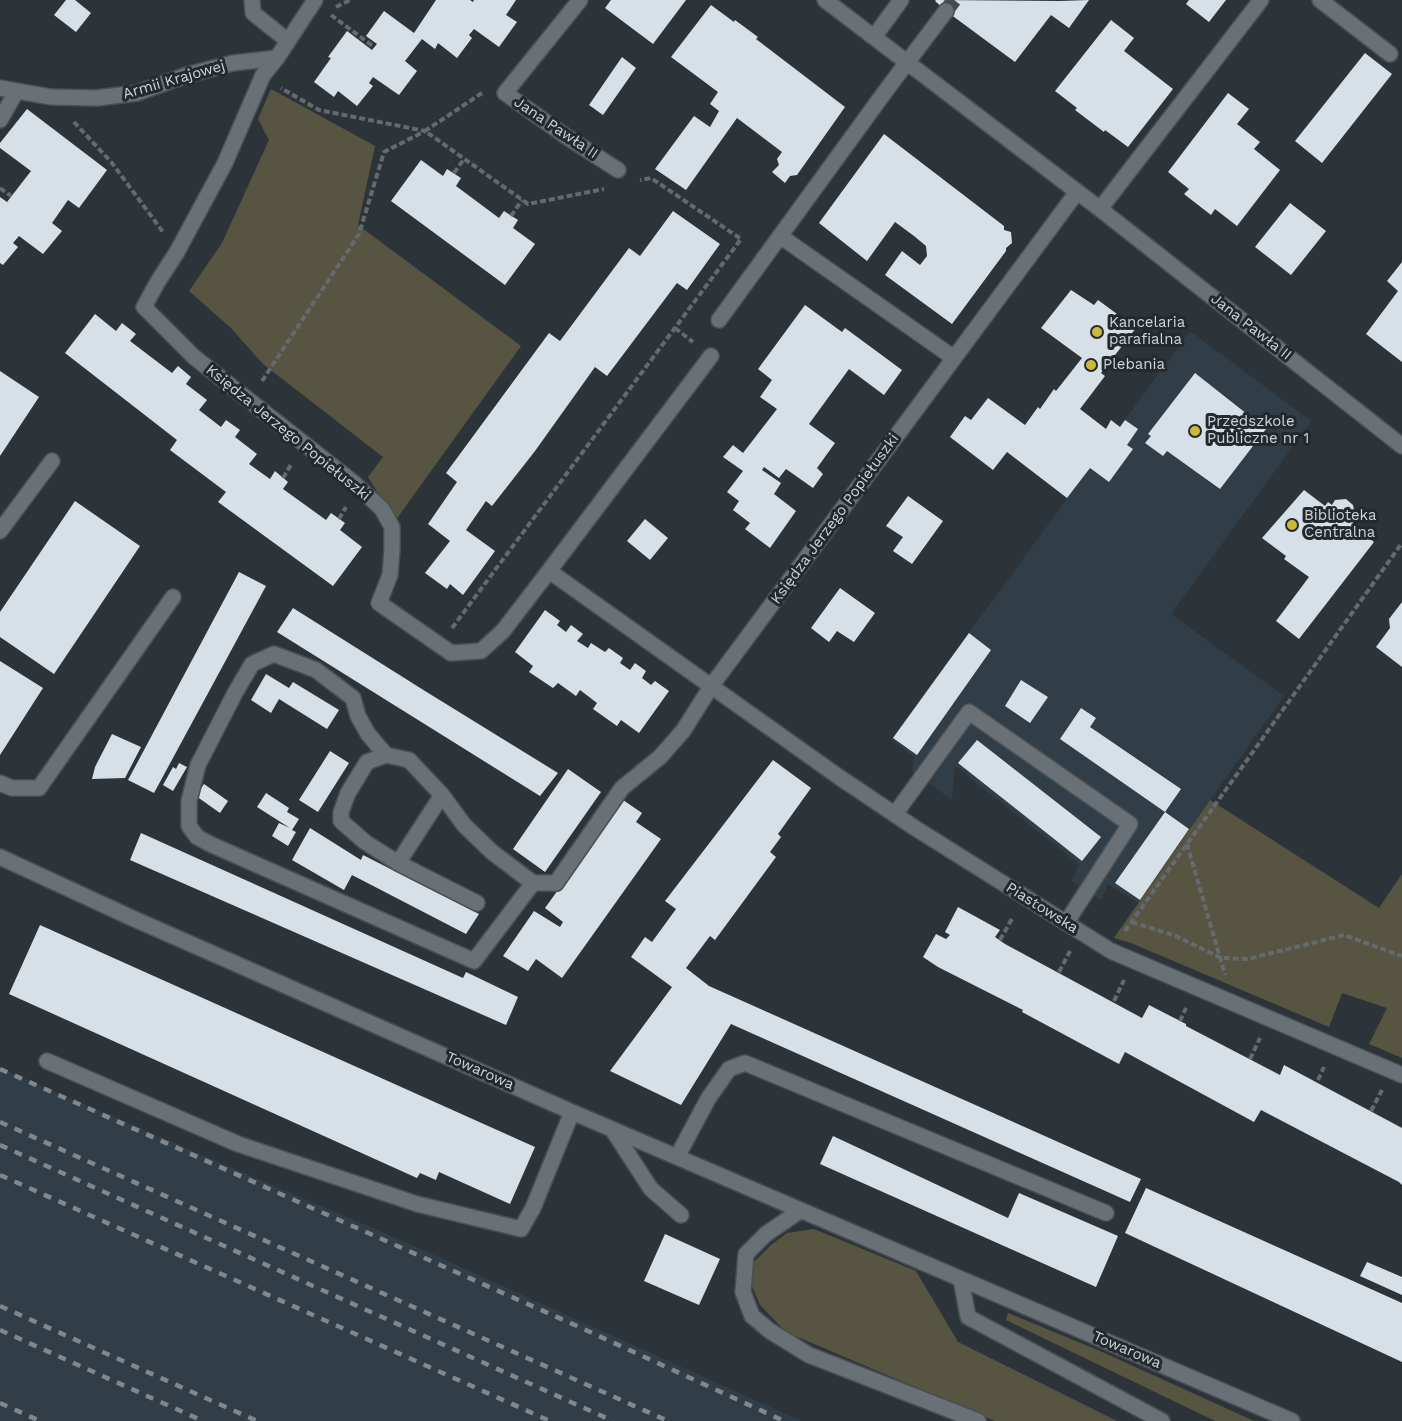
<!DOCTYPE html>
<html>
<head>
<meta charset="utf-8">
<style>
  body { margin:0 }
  canvas { display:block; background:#2d3439 }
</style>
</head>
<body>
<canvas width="1402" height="1421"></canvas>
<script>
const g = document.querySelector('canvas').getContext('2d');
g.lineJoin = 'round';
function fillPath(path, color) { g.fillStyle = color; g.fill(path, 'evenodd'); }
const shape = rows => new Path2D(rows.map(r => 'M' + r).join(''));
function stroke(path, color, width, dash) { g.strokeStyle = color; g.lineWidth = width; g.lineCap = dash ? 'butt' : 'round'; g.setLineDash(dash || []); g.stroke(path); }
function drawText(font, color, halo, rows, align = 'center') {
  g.font = font + ' "Work Sans",sans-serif'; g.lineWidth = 6; g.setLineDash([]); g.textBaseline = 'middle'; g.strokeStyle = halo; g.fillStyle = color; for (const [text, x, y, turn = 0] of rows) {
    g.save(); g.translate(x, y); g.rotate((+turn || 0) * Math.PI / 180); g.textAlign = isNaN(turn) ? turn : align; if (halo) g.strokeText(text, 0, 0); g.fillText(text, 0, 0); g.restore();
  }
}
fillPath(shape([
  [1190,331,1311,421,1171,614,1284,696,1137,903,1108,884,1101,900,1072,881,1079,864,955,766,952,800,912,771,914,757,891,739],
  [0,1068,414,1246,801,1421,0,1421]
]), '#313e47');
fillPath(shape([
  [271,89,375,146,358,225,521,346,395,521,368,477,383,457,263,364,231,328,189,291,222,243,269,140,258,119],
  [1210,800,1379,908,1402,874,1402,1058,1369,1044,1387,1008,1342,993,1329,1027,1131,943,1114,938],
  [814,1229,916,1271,958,1342,1117,1421,995,1421,786,1332,760,1305,751,1284,752,1264,771,1245,787,1233],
  [1008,1313,1100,1351,1254,1421,1215,1421,1006,1320]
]), '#575441');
fillPath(shape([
  [66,0,75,0,91,13,76,32,54,15],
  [436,0,470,0,473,2,474,0,516,0,506,15,517,22,499,47,474,29,469,35,472,38,457,58,438,43,435,49,422,39,405,61,417,71,399,95,373,77,369,83,373,86,357,106,338,91,334,97,314,82,331,58,328,57,347,31,372,50,377,44,366,36,384,11,414,33],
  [611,0,686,0,653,44,605,8],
  [936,0,1060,1,1089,0,1069,28,1051,15,1015,62,946,11,935,1],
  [1189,0,1226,0,1209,22,1186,4],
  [711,5,734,22,735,20,758,37,756,39,845,107,797,175,790,176,785,183,772,172,779,165,777,159,782,152,737,118,686,190,655,169,694,116,710,127,719,111,710,104,718,92,671,57],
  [1111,20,1134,38,1124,51,1173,89,1128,147,1105,130,1104,132,1075,110,1077,108,1055,91],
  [1365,53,1392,74,1322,163,1295,141],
  [622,57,636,68,603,115,589,105],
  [1228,93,1249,109,1237,124,1260,142,1254,149,1280,170,1237,226,1215,209,1211,215,1184,194,1189,189,1168,172],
  [27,109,107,170,79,208,68,200,52,223,62,231,43,254,19,236,13,243,18,247,3,265,0,263,0,197,7,202,31,171,0,148,0,143],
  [884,134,1004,226,1004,230,1011,232,1012,243,1006,248,1006,251,952,324,885,275,902,251,920,265,927,256,926,246,914,236,895,222,867,261,819,223],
  [421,160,443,176,447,169,461,178,456,186,499,218,504,211,518,220,513,228,535,244,505,285,391,201],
  [1290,203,1326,231,1291,275,1255,247],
  [673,211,720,244,687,290,677,283,607,376,595,367,535,451,492,506,486,501,466,530,495,551,463,595,450,584,447,589,425,573,450,541,428,524,457,482,446,473,549,333,560,341,629,248,640,256],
  [1402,262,1402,362,1366,334,1398,291,1387,281],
  [1071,290,1094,305,1098,300,1136,328,1101,373,1105,376,1080,409,1106,429,1111,420,1120,427,1125,420,1138,429,1127,445,1133,449,1109,482,1090,468,1067,498,1007,452,993,470,950,437,965,416,971,420,988,398,1025,425,1038,407,1040,409,1054,389,1056,391,1082,358,1041,328],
  [805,305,842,332,845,328,902,370,884,395,849,369,809,424,835,443,817,468,823,474,813,488,786,469,779,478,764,467,762,470,781,483,774,494,796,511,770,548,745,529,750,523,733,510,739,501,727,492,743,471,723,457,733,445,743,453,777,409,760,397,772,380,758,369],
  [95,314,116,331,122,323,136,334,130,341,172,373,178,366,191,377,186,384,207,400,199,410,221,427,226,420,240,430,235,437,257,454,249,464,270,479,275,471,288,482,283,489,326,520,331,513,345,523,340,530,362,547,333,586,218,502,226,492,170,450,177,440,65,353],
  [0,371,39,397,0,456],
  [1195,373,1266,429,1220,489,1167,451,1163,456,1145,443,1151,436,1148,434],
  [1304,490,1325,506,1328,502,1332,505,1335,500,1346,499,1353,505,1355,515,1352,520,1354,522,1352,525,1374,542,1299,639,1276,621,1309,577,1284,559,1286,556,1262,538],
  [908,496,943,521,912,564,893,551,903,537,886,526],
  [75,501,140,546,54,674,0,637,0,612],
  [645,519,668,538,650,560,627,541],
  [239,572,266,586,154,793,128,780],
  [840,588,875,613,854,642,837,631,829,642,811,628],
  [1402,602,1402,667,1376,647,1390,628,1389,619],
  [293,608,425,691,558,773,540,796,277,632],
  [545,610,560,621,557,625,566,632,571,625,583,634,577,641,588,648,591,643,605,652,609,648,623,658,620,663,630,670,635,663,646,671,642,678,651,685,655,681,669,691,639,733,621,720,617,726,593,709,597,703,580,690,576,696,558,683,553,688,529,672,533,666,515,652],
  [969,633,991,650,917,755,893,738],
  [0,661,43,688,0,755],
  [266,674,289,688,293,682,339,710,327,729,279,699,271,713,251,700],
  [1021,680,1048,697,1030,723,1005,706],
  [1081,708,1096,718,1090,727,1181,789,1165,812,1060,739],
  [112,734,141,747,125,778,92,779,95,767],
  [977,740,1101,837,1082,861,958,763],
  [330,751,349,763,318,812,299,800],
  [773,760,811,788,778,834,781,837,770,852,776,857,715,940,710,936,686,968,709,986,1141,1179,1130,1202,731,1024,681,1105,610,1071,672,987,631,957,645,937,652,942,676,909,665,901],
  [179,763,187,767,173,791,163,785,173,767,176,769],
  [568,769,601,792,545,872,513,849],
  [204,784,228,801,220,813,196,796],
  [266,793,289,808,287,812,299,819,292,830,296,832,288,846,272,836,279,823,290,828,257,807],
  [623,800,642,813,636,822,661,839,562,978,536,959,528,971,503,956,534,911,560,927,563,922,545,908],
  [1165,812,1189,829,1140,900,1115,883],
  [310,828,361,860,363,855,479,914,466,934,352,875,344,890,292,860],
  [141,833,463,978,466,972,518,997,506,1025,130,860],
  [958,907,1000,930,995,937,1005,944,1142,1018,1149,1005,1186,1024,1186,1026,1280,1075,1284,1065,1402,1128,1402,1185,1399,1182,1261,1110,1254,1122,1125,1052,1119,1064,1022,1012,1023,1010,938,967,923,957,936,934,946,939,950,935,945,932],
  [40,925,535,1147,510,1204,439,1172,436,1180,420,1173,417,1178,9,994],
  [833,1136,1008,1218,1019,1193,1118,1236,1096,1287,820,1164],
  [1146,1188,1402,1303,1402,1362,1125,1233],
  [665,1234,720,1259,699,1305,644,1281],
  [1367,1262,1402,1277,1402,1295,1360,1276]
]), '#d7e0e7');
stroke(shape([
  [946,11,954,0]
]), '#454c51', 15, [15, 8]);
const minor = shape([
  [252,0,253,13,288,41],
  [315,0,277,58,263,75,225,163,177,252,157,283,144,307,194,357,354,483,382,509,392,527,392,550,390,575,379,603,451,653,481,651,503,631,549,571],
  [580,0,505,93,567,137,618,170],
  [825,0,1100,209,1402,446],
  [1320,0,1390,54],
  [874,37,901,0],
  [0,88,51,97,97,98,137,93,187,75,233,63,277,58],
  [0,120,16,92],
  [1100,209,1261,0],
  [780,236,954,358],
  [719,320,887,89,946,11],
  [711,356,549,571,839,777,915,828,1111,951,1402,1075],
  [0,531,52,461],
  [386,755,368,734,358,716,353,698,316,670,274,654,252,664,235,693,198,765,189,801,189,826,197,837,210,844,474,961,533,883],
  [0,783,12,788,39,788,173,597],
  [895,814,969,712,1130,824,1066,923],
  [0,857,132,918,572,1112,1292,1421],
  [398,863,442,795],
  [477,903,398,863,365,842,341,821,341,812,348,793,367,762,386,755,409,760,442,795,464,825,492,852,533,883,556,883,622,788,660,757,683,731,712,685,1077,192],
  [47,1061,238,1144,417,1204,521,1229,533,1208,572,1112],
  [612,1129,651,1189,681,1215],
  [677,1157,708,1099,729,1069,745,1063,1106,1213],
  [801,1210,766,1234,746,1254,743,1292,752,1316,770,1331,809,1355,978,1421],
  [961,1279,968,1317,1162,1421]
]);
stroke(minor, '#495053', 18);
stroke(shape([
  [336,7,350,0],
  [331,15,374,47],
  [482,93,425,131,528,204,604,189],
  [74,122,112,163,163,232],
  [454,173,464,159],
  [0,188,11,196],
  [511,216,522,200],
  [675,328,693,342],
  [262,381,359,234,384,152,425,131,319,110,281,88],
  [283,478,292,463],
  [339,519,346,507],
  [452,628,741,239,651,178,640,180],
  [1187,844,1225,975],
  [1132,922,1176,936,1221,958,1248,959,1344,935,1402,956],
  [1125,931,1402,543],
  [1000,940,1013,917],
  [1059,972,1070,951],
  [1114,1001,1124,980],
  [1180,1021,1186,1008],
  [1250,1059,1260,1038],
  [1318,1080,1324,1067],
  [1371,1111,1382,1090]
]), '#646a6e', 4, [6, 3]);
stroke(minor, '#697177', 15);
stroke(shape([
  [0,1069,577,1326,784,1421],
  [0,1122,668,1421],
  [0,1145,613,1421],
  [0,1175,550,1421],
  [0,1306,257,1421],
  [0,1330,203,1421],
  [0,1403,40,1421]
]), '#82878b', 4.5, [8, 8]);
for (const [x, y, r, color] of [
  [1097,332,6,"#cdb938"],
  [1091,365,6,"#cdb938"],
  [1195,431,6,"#cdb938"],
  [1292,525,6,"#cdb938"]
]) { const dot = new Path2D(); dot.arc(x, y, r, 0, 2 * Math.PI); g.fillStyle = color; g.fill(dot); stroke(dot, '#232a2f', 2); }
drawText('15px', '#cfd4d7', '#232a2f', [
  ["Armii Krajowej",174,80,-16],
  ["Jana Pawła II",556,128,34],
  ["Jana Pawła II",1251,327,38],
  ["Księdza Jerzego Popiełuszki",288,433,39],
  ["Księdza Jerzego Popiełuszki",835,519,-54],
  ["Piastowska",1042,908,32],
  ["Towarowa",480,1071,24],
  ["Towarowa",1127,1350,23]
]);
drawText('15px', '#cfd4d7', '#232a2f', [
  ["Kancelaria",1109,323],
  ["parafialna",1109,340],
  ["Plebania",1103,365],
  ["Przedszkole",1207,422],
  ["Publiczne nr 1",1207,439],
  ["Biblioteka",1304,516],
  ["Centralna",1304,533]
], 'left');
</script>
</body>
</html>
